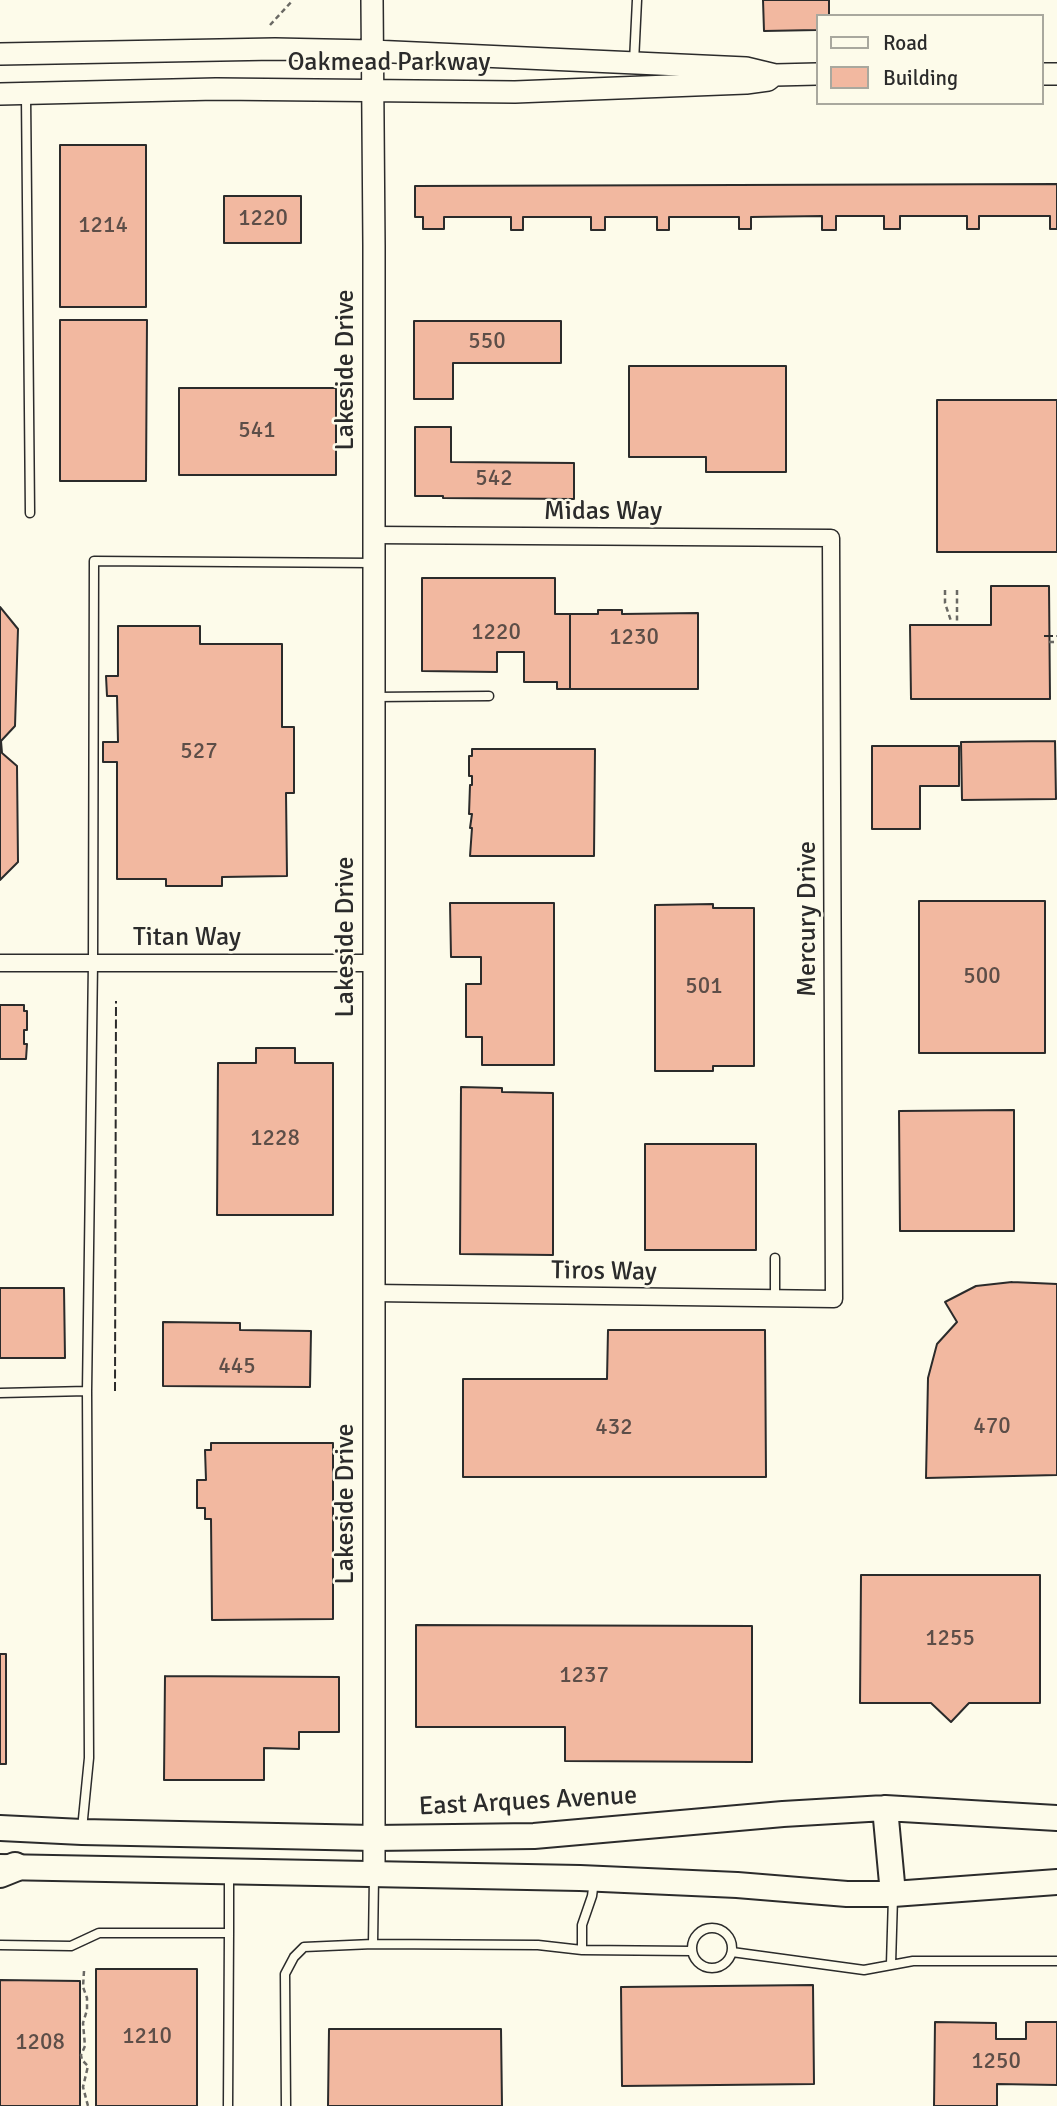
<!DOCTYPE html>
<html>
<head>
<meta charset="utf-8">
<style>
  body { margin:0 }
  #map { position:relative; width:1057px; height:2106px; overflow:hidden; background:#fdfbea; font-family:Signika,sans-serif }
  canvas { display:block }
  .legend { position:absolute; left:816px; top:14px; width:228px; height:91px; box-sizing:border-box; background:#fdfbea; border:2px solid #a9a89e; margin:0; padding:9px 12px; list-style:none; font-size:21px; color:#2b2b2b }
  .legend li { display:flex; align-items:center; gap:14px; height:35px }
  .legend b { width:35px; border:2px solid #a9a89e }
</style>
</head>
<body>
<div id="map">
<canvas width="1057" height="2106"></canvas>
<ul class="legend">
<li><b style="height:9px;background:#fdfbea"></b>Road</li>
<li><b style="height:19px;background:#f2b8a0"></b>Building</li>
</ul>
</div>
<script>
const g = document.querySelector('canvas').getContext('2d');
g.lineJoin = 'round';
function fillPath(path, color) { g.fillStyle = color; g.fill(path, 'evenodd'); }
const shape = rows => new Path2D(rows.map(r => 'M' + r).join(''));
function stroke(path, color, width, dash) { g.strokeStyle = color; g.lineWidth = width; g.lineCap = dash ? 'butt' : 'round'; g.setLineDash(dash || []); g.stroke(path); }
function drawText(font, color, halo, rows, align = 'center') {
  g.font = font + ' Signika,sans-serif'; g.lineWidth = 5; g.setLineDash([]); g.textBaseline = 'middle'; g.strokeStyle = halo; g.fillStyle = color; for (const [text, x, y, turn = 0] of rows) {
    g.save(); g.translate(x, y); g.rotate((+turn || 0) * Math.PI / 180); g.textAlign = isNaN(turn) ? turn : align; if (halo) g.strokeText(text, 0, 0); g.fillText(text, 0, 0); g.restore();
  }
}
const building = shape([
  [763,0,829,0,829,16,817,16,817,30,764,31,763,0],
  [60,145,146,145,146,307,60,307,60,145],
  [1057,184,1057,229,1050,229,1050,216,979,216,979,229,967,229,967,216,900,216,900,229,884,229,884,216,836,216,836,230,822,230,822,216,751,217,751,229,739,229,739,217,669,217,669,230,657,230,657,217,605,217,605,230,591,230,591,217,523,217,523,230,511,230,511,217,444,217,444,229,423,229,423,217,415,217,415,186,1057,184],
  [224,196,301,196,301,243,224,243,224,196],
  [60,320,147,320,146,481,60,481,60,320],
  [414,321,561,321,561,363,453,363,453,399,414,399,414,321],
  [629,366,786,366,786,472,706,472,706,457,629,457,629,366],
  [179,388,336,388,336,475,179,475,179,388],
  [937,400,1057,400,1057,552,937,552,937,400],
  [415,427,451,427,451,462,574,463,574,499,443,498,443,496,415,496,415,427],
  [422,578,555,578,555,614,570,614,570,689,557,689,557,682,524,682,524,652,497,652,497,672,422,671,422,578],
  [991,586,1049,586,1050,699,911,699,910,625,991,625,991,586],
  [0,607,18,629,15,726,1,741,2,753,17,766,18,862,0,880,0,607],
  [598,610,622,610,622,614,698,613,698,689,570,689,570,614,598,614,598,610],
  [118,626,200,626,200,644,282,644,282,727,294,727,294,793,286,793,287,876,222,877,222,886,166,886,166,879,117,879,117,762,103,762,103,742,118,742,117,696,107,696,106,676,118,676,118,626],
  [1055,741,1056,799,962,800,961,742,1055,741],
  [872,746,959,746,959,786,920,786,920,829,872,829,872,746],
  [472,749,595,749,594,856,470,856,472,828,470,828,472,814,469,814,470,785,472,785,472,776,469,776,469,756,472,756,472,749],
  [919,901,1045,901,1045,1053,919,1053,919,901],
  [450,903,554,903,554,1065,482,1065,482,1037,466,1037,466,984,481,984,481,957,451,957,450,903],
  [713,904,713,908,754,908,754,1066,713,1066,713,1071,655,1071,655,905,713,904],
  [0,1005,24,1005,24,1011,27,1011,27,1030,24,1030,24,1044,27,1044,26,1059,0,1059,0,1005],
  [256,1048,295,1048,295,1063,333,1063,333,1215,217,1215,218,1063,256,1063,256,1048],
  [461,1087,502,1088,502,1092,553,1093,553,1255,460,1254,461,1087],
  [1014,1110,1014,1231,900,1231,899,1111,1014,1110],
  [645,1144,756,1144,756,1250,645,1250,645,1144],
  [1012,1282,1057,1284,1057,1475,926,1478,928,1378,937,1344,957,1322,945,1302,976,1286,1012,1282],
  [0,1288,64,1288,65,1358,0,1358,0,1288],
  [163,1322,240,1323,240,1330,311,1331,310,1387,163,1386,163,1322],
  [608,1330,765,1330,766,1477,463,1477,463,1379,607,1379,608,1330],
  [211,1443,333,1443,333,1619,212,1620,211,1519,205,1519,205,1508,197,1508,197,1480,206,1480,205,1450,211,1450,211,1443],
  [861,1575,1040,1575,1040,1703,969,1703,951,1722,931,1703,860,1703,861,1575],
  [416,1625,752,1626,752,1762,565,1761,565,1727,416,1727,416,1625],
  [0,1654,6,1654,6,1764,0,1764,0,1654],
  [165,1676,339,1677,339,1732,299,1732,299,1749,264,1748,264,1780,164,1780,165,1676],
  [96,1969,197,1969,197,2106,96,2106,96,1969],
  [0,1980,80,1981,80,2106,0,2106,0,1980],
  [813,1985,814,2084,622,2086,621,1987,813,1985],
  [935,2022,996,2023,996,2039,1026,2039,1026,2022,1057,2022,1057,2085,997,2084,997,2106,934,2106,935,2022],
  [329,2029,501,2029,502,2106,328,2106,329,2029]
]);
fillPath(building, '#f2b8a0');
stroke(building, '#2b2b2b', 2);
const lane = shape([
  [634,62,637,0],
  [26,96,30,513],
  [374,697,489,696],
  [775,1258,775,1299],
  [0,1393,87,1391],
  [82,1829,89,1758,87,1391,93,963,94,561,374,563],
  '692 1948a20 20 0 1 1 40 0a20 20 0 1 1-40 0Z',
  [373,1944,374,1877],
  [0,1945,71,1946,99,1933,229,1933,229,1874],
  [582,1950,582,1925,592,1896,594,1881],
  [732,1952,864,1970,913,1961,1057,1961],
  [891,1964,893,1897],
  [228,2106,229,1933],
  [286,2106,285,1974,294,1957,304,1947,373,1944,538,1945,582,1950,692,1951]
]);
const street = shape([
  [0,963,374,963],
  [374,1293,834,1299,831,538,374,535]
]);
const secondary = shape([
  [372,0,374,245,374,1874],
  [0,54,275,49,372,51,746,68,775,75,817,74],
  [1041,74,1057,74],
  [0,94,216,89,515,92,746,83,768,80,773,76]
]);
const primary = shape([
  [885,1808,893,1894],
  [0,1828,82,1832,374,1838,534,1836,783,1814,885,1808,1057,1818],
  [0,1867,580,1878,737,1885,847,1894,893,1894,1057,1882]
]);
const highway = shape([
  [0,1873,15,1867]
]);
stroke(lane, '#2b2b2b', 11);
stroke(street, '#2b2b2b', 19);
stroke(secondary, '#2b2b2b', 24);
stroke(primary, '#2b2b2b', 28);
stroke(highway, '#2b2b2b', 32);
stroke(shape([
  [270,25,293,0],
  [945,590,945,603,951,621],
  [957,590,957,621],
  [1049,642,1057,642],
  [84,1971,83,1987,87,1998,87,2010,83,2023,85,2046,81,2055,82,2060,88,2066,83,2087,88,2106]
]), '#6a6964', 2.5, [5, 3.5]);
stroke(lane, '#fdfbea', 8);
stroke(street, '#fdfbea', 16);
stroke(secondary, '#fdfbea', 21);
stroke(primary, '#fdfbea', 24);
stroke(highway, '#fdfbea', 28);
stroke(shape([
  [1044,636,1057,636],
  [115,1391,116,1001]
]), '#2b2b2b', 2, [9, 3.5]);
drawText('23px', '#5d4e48', null, [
  ["1220",263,219],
  ["1214",103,226],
  ["550",487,342],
  ["541",257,431],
  ["542",494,479],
  ["1220",496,633],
  ["1230",634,638],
  ["527",199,752],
  ["500",982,977],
  ["501",704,987],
  ["1228",275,1139],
  ["445",237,1367],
  ["470",992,1427],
  ["432",614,1428],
  ["1255",950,1639],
  ["1237",584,1676],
  ["1210",147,2037],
  ["1208",40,2043],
  ["1250",996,2062]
]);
drawText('26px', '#2b2b2b', '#fdfbea', [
  ["Oakmead Parkway",389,63],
  ["Lakeside Drive",346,370,-90],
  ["Midas Way",603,512],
  ["Mercury Drive",808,919,-90],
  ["Lakeside Drive",346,937,-90],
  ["Titan Way",187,938],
  ["Tiros Way",604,1272,1],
  ["Lakeside Drive",346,1504,-90],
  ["East Arques Avenue",528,1802,-3]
]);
</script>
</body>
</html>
